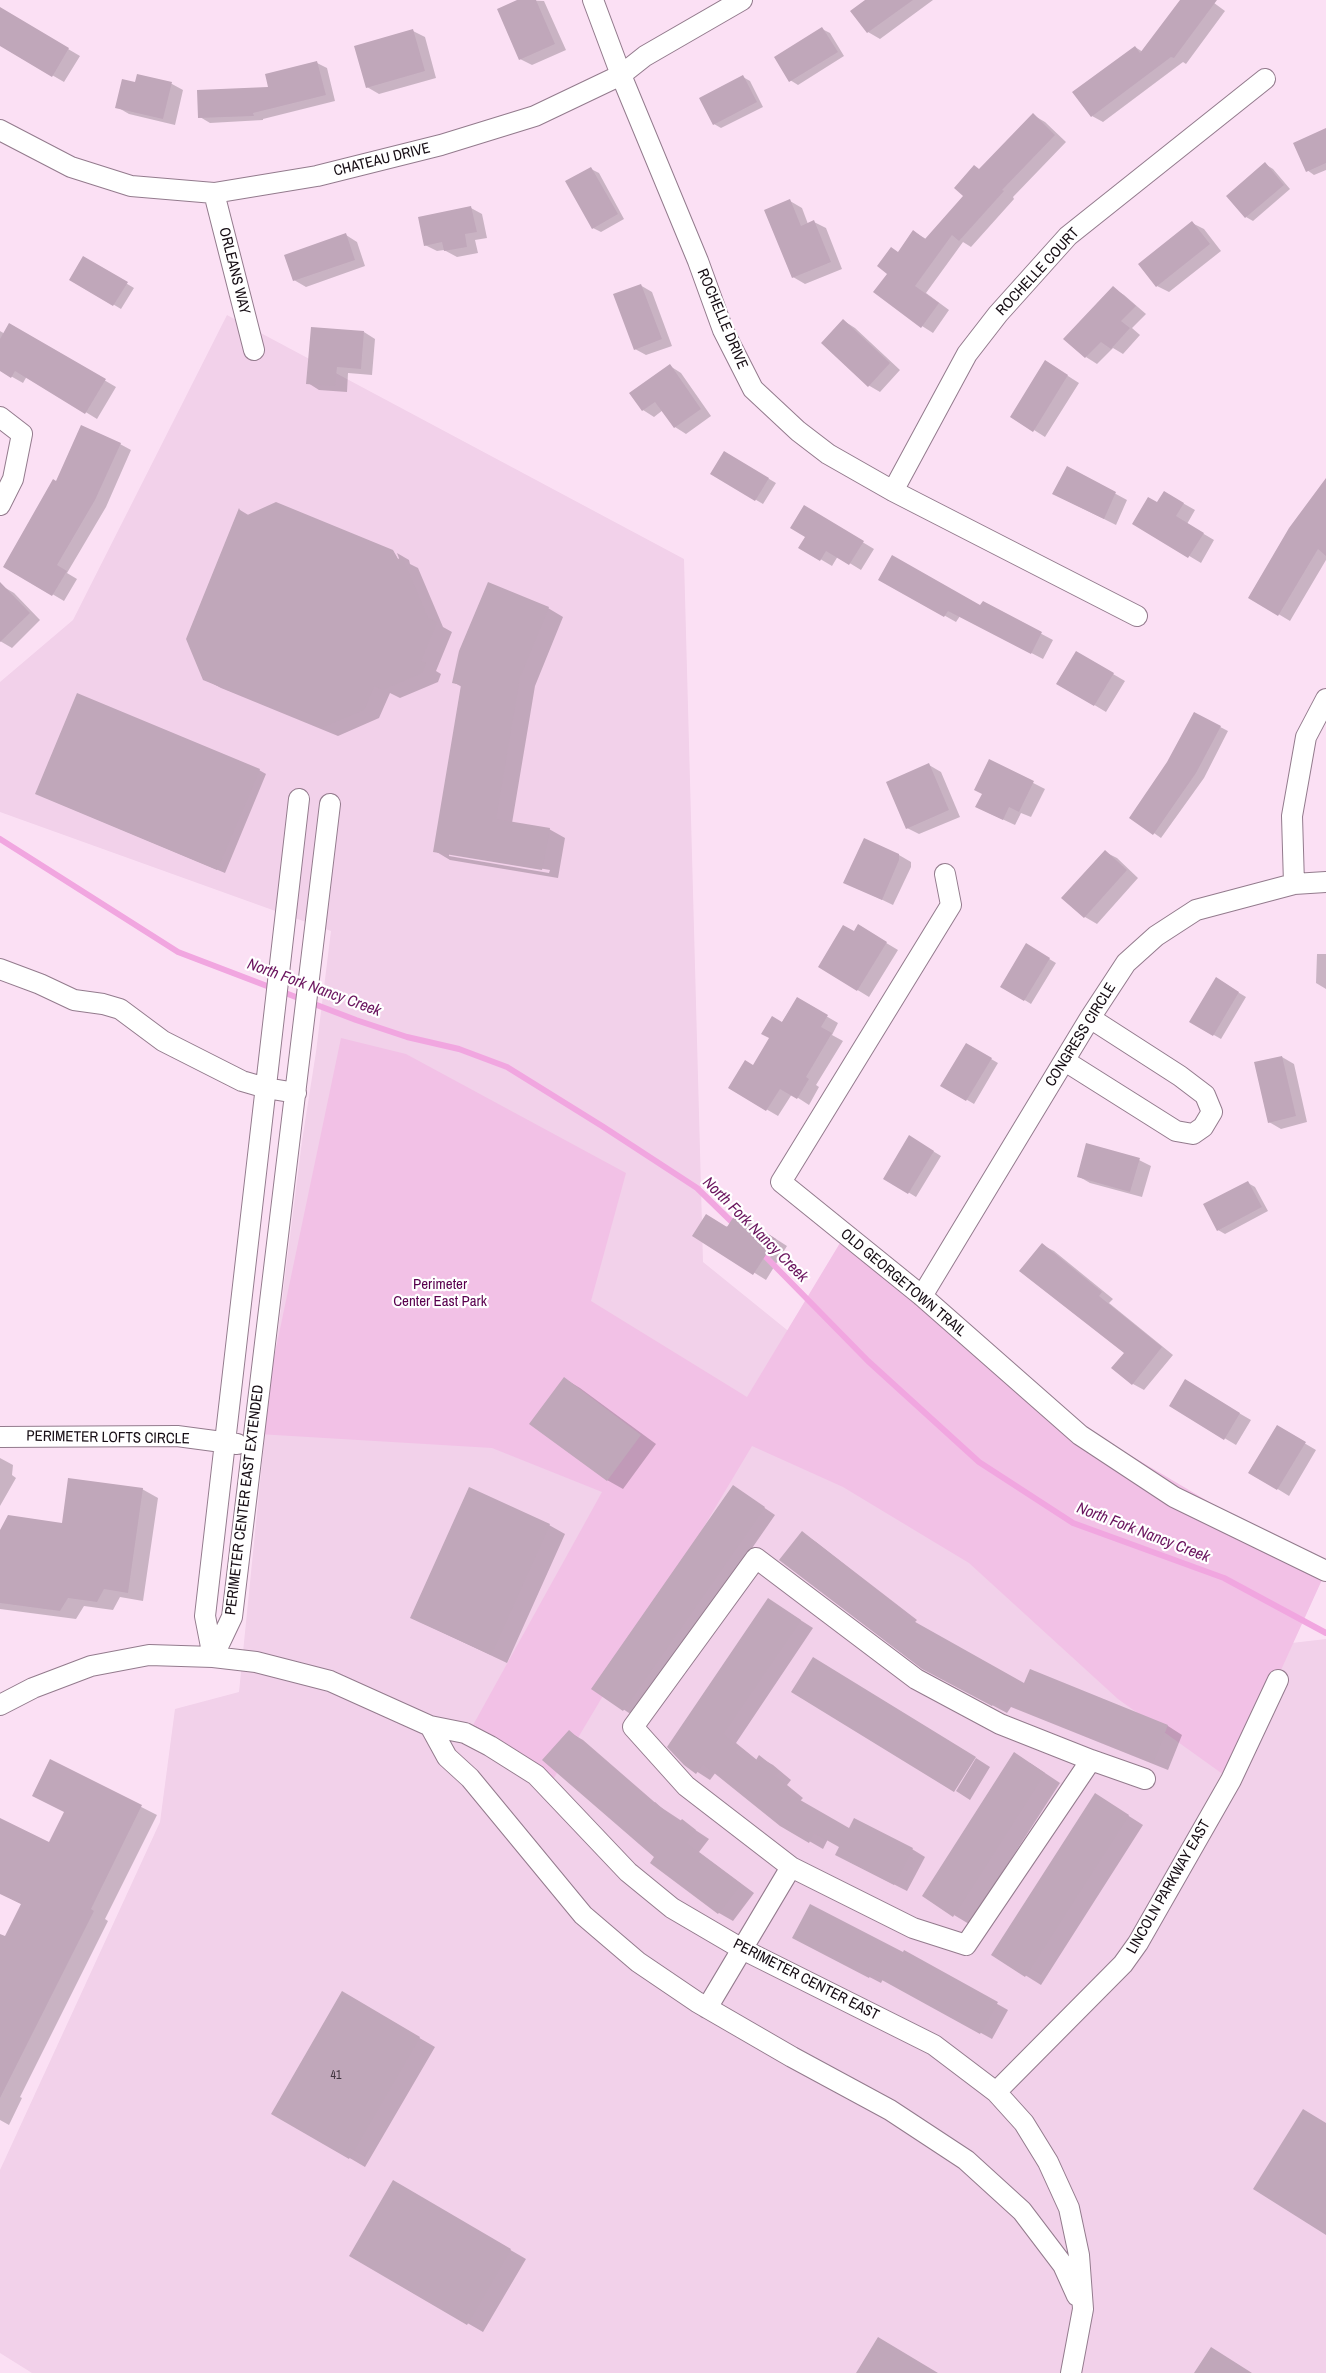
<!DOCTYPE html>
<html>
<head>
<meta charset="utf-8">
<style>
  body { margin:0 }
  canvas { display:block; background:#fbe0f4 }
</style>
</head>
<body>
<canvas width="1326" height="2373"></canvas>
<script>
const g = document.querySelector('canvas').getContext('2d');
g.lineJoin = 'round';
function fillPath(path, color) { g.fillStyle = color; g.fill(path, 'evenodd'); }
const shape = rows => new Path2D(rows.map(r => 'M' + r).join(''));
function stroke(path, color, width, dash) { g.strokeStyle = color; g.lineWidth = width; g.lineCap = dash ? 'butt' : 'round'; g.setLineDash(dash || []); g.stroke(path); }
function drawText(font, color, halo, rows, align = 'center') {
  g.font = font + ' "Archivo Narrow",sans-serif'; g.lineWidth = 4.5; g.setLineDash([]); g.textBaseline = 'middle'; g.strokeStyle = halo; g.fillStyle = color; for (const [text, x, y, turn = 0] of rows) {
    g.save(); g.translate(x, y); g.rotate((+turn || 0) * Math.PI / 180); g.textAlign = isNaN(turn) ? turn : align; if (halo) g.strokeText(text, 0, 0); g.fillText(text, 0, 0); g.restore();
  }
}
fillPath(shape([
  [227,315,684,559,703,1262,1189,1655,1326,1639,1326,2373,32,2373,0,2353,0,2170,160,1822,175,1709,239,1692,264,1443,302,1141,316,1052,331,931,0,812,0,682,73,620]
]), '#f2d1ea');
fillPath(shape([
  [341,1038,406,1054,626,1173,591,1301,747,1397,843,1238,1084,1428,1326,1571,1231,1780,1118,1699,969,1563,843,1487,752,1446,548,1788,472,1727,602,1492,492,1448,258,1434]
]), '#f2c1e6');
fillPath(shape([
  [521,0,544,1,566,50,532,65,520,59],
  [868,0,933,0,880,39,868,32,853,11],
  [1181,0,1210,0,1225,11,1186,64,1183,62,1103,122,1092,116,1135,47,1143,52],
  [0,9,80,56,64,82,0,45],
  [822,29,830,33,844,56,798,85,790,80],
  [413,31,425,37,436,78,379,94,367,87],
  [317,63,327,68,335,101,263,119,263,120,210,123,200,117,270,88],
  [743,77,750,81,763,107,721,128,714,124],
  [136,84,172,84,183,90,175,125,129,114,117,107],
  [1033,115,1045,122,1066,142,1013,197,1014,199,971,247,963,242,926,293,949,310,933,333,922,326,889,273,899,253,914,232,926,239,965,196,980,170],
  [1326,130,1326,170,1314,175,1307,170],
  [1265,164,1273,169,1290,189,1253,221,1246,217],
  [591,169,599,173,624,219,601,232,593,228],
  [790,201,802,208,808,224,814,222,826,228,842,269,805,284,793,277],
  [471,208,482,214,487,238,475,240,478,253,457,257,444,250,437,251,425,245],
  [1192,223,1204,229,1221,251,1169,292,1157,286],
  [346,235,357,242,365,266,306,287,294,280],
  [84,258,134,288,121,309,71,279],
  [640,285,652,292,672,346,646,355,635,349],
  [1113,288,1124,295,1146,314,1132,328,1140,335,1123,354,1113,348,1097,364,1086,357],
  [844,321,855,328,900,370,880,392,868,385],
  [10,325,116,387,97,419,27,376,23,383,0,370,0,331,5,334],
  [364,332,375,339,372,375,348,373,347,392,319,390,308,383],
  [1046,362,1079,383,1045,437,1034,430],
  [670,366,681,373,711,416,686,434,675,427,663,410,654,417,643,410],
  [120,444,131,450,106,507,67,573,77,579,64,601,5,566,56,483],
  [725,453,776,483,763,504,712,474],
  [1068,468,1127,500,1116,525,1066,500],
  [1326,481,1326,560,1290,621,1250,597],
  [1165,493,1195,510,1187,524,1214,540,1201,563,1134,523,1158,504],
  [804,507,874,549,861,570,838,556,832,566,800,547,807,536],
  [240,510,250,516,393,551,402,566,397,553,409,560,410,564,418,568,443,627,452,632,436,671,441,674,438,682,400,698,390,693,379,718,338,736,221,688,204,679],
  [880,579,981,608,983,603,1053,640,1043,659,960,616,956,622],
  [2,586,14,593,40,620,12,648,0,641,0,589],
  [548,608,563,617,535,686,512,823,549,829,565,838,558,878,450,860,435,851,462,687,453,682],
  [449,853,550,870,549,873,449,856],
  [1077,653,1125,681,1106,712,1058,683],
  [1195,714,1228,731,1204,778,1161,838,1131,817,1169,763],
  [990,761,1045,789,1031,817,1021,813,1015,825,989,813,983,794],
  [929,765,941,772,960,817,919,834,907,828],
  [259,770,266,774,225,873,44,797],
  [1105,852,1117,858,1138,878,1097,924,1085,917,1064,898],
  [899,855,911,862,911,867,893,905,845,882],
  [858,926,898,950,869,997,820,967,854,933],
  [1026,945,1056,963,1031,1004,1002,986],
  [1317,954,1326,954,1326,989,1316,983],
  [1216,979,1246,997,1221,1039,1191,1022],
  [797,999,838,1023,832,1035,843,1041,816,1085,819,1087,809,1105,792,1094,778,1116,730,1088,753,1067],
  [967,1045,998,1063,974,1104,942,1085],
  [1282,1057,1294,1064,1307,1122,1281,1129,1269,1122],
  [910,1137,941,1156,916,1197,885,1178],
  [1139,1160,1151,1166,1142,1197,1090,1183,1078,1176],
  [1248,1183,1255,1187,1268,1211,1225,1234,1218,1230],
  [748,1221,787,1246,766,1280,694,1235],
  [1042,1245,1054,1251,1113,1299,1109,1303,1173,1355,1144,1390,1133,1384,1126,1352],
  [565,1379,580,1388,656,1444,623,1489,607,1480],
  [1185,1382,1251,1420,1236,1445,1171,1406],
  [1277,1427,1316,1450,1289,1496,1250,1472],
  [0,1458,13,1465,12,1475,16,1478,0,1506],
  [142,1489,158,1498,143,1601,120,1597,113,1610,84,1606,76,1619,0,1609,0,1533,63,1524],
  [744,1494,775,1515,635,1717,593,1689],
  [549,1525,565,1534,507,1663,412,1618],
  [802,1533,816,1542,917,1620,914,1623,1025,1686,1031,1671,1168,1726,1182,1735,1168,1770,1011,1707,1007,1713,939,1677],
  [769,1600,813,1628,736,1743,757,1760,759,1757,773,1765,791,1780,787,1785,803,1798,800,1801,850,1830,912,1849,925,1857,907,1891,850,1862,841,1847,828,1839,823,1849,781,1825,716,1772,710,1780,685,1764],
  [569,1732,583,1740,659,1806,709,1839,699,1852,754,1893,733,1921,719,1913,656,1857],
  [976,1758,990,1767,970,1800,956,1791],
  [51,1761,157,1815,105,1919,108,1921,20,2097,22,2098,9,2125,0,2120,0,1935,6,1938,23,1905,0,1893,0,1820,50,1844,66,1812],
  [1030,1763,1060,1783,969,1924,954,1915],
  [1110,1804,1143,1825,1041,1985,993,1955],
  [806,1944,904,1954,905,1952,1008,2010,992,2039,883,1979,881,1983],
  [342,1993,435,2047,365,2167,273,2113],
  [393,2182,526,2259,483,2332,351,2256]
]), '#0003');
stroke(shape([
  [0,839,178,952,356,1020,407,1037,459,1049,507,1067,602,1126,697,1188,736,1226],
  [760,1251,868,1361,979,1462,1073,1523,1224,1578,1326,1633]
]), '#f1a6e0', 6);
fillPath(shape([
  [517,0,536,0,555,44,519,60,497,9],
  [865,0,913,0,867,33,850,11],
  [1180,0,1217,0,1174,58,1171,57,1091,117,1072,92,1135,46,1140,53],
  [0,7,69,48,52,77,0,46],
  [822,27,838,52,789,82,774,57],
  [413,29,425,71,366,88,354,46],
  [317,61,326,95,253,113,254,116,198,118,197,90,268,87,265,74],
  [137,74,172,82,163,119,115,108,122,79,135,82],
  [743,75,757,102,713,125,699,98],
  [1033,113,1055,135,1002,190,1004,191,959,241,952,235,915,286,939,303,921,328,873,292,887,274,877,266,891,247,898,252,913,230,925,239,963,196,954,188,974,165,979,169],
  [1326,128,1326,163,1306,172,1293,143],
  [1265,162,1284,185,1245,218,1226,196],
  [591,167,618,214,592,229,565,181],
  [790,199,801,226,814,220,831,262,792,278,764,210],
  [471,206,477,232,465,234,467,247,444,251,442,242,424,246,418,217],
  [1192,221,1210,244,1156,287,1138,264],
  [346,233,355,260,293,281,284,255],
  [83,256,128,282,113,306,69,280],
  [641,284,662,339,634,350,613,294],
  [1113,286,1136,306,1121,321,1130,328,1111,349,1101,342,1085,358,1063,339],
  [843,319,890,363,868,387,821,343],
  [9,323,106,379,85,414,15,371,11,378,0,371,0,339],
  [311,327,364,331,361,369,337,367,335,386,306,384],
  [1045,360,1068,375,1033,432,1010,417],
  [670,364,701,409,674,428,655,402,642,411,629,393],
  [81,425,121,443,95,500,57,565,67,571,52,596,3,567,53,479,56,481],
  [724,451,769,478,755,501,710,474],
  [1067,466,1116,492,1104,519,1052,494],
  [1326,478,1326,556,1318,549,1278,616,1248,598,1289,528],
  [1164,491,1184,503,1176,516,1204,533,1188,558,1132,524,1148,497,1157,502],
  [276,502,393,550,398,559,402,557,428,618,437,622,421,661,426,663,422,673,383,690,374,686,364,710,321,728,203,680,186,639,239,508,243,517],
  [804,505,864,541,849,565,826,551,820,561,798,548,805,537,790,528],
  [892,555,980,605,983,601,1042,632,1031,654,948,611,944,617,878,580],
  [0,582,30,613,0,642],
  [488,582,549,607,520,677,496,819,550,828,542,870,433,852,461,685,452,683,459,651],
  [1076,651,1114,673,1094,706,1056,684],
  [77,693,260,769,217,870,35,794],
  [1194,712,1221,726,1196,773,1153,835,1129,818,1167,762],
  [989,759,1034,781,1019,812,1009,807,1003,820,975,807,982,794,974,790],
  [929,763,949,810,906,829,886,782],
  [864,838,899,854,899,860,882,900,843,883],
  [1105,850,1127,870,1084,918,1061,898],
  [858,924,887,942,857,991,818,967,843,925,854,931],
  [1026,943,1050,958,1024,1001,1000,987],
  [1216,977,1239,992,1213,1036,1189,1022],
  [797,997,828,1015,821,1027,832,1033,806,1077,809,1079,797,1099,780,1089,766,1111,728,1088,745,1060,753,1065,769,1038,761,1034,772,1016,782,1022],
  [966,1043,992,1058,966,1101,940,1086],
  [1282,1056,1296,1116,1268,1123,1254,1062],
  [909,1135,934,1151,908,1194,883,1179],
  [1086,1143,1140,1158,1130,1192,1077,1177],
  [1248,1181,1262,1207,1217,1231,1203,1204],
  [736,1213,776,1239,753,1275,692,1236,706,1214,727,1227],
  [1042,1243,1102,1292,1099,1296,1162,1347,1132,1385,1111,1368,1124,1353,1019,1271],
  [564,1377,641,1435,607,1481,529,1424],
  [1185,1379,1240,1413,1224,1440,1169,1406],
  [1277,1425,1306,1442,1277,1490,1248,1473],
  [68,1478,143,1488,128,1593,104,1589,97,1602,68,1598,60,1611,0,1603,0,1530,8,1515,62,1523],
  [733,1485,765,1507,623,1711,591,1689],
  [469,1487,550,1524,491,1655,410,1618],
  [802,1531,903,1611,901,1614,1024,1683,1030,1669,1168,1725,1153,1763,996,1700,992,1706,922,1669,779,1560],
  [768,1598,801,1620,723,1734,756,1760,759,1755,779,1771,775,1776,791,1789,788,1793,849,1828,854,1818,913,1848,894,1885,835,1855,839,1847,814,1833,809,1843,780,1826,703,1764,696,1774,684,1765,667,1747],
  [813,1657,976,1757,954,1792,791,1692],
  [569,1730,654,1803,655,1802,679,1823,682,1819,696,1830,686,1843,741,1884,718,1914,650,1863,654,1857,542,1760],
  [1014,1752,1045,1773,953,1917,922,1896],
  [50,1759,142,1805,91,1909,94,1911,0,2098,0,1934,5,1936,21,1904,0,1894,0,1818,49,1842,64,1812,32,1796],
  [1095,1793,1129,1815,1025,1977,991,1955],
  [810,1904,903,1952,904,1950,998,2002,980,2034,871,1974,869,1978,792,1938],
  [342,1991,420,2037,349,2159,271,2114],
  [1303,2109,1326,2123,1326,2235,1253,2189],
  [393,2180,511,2249,467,2325,349,2256],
  [878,2337,938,2373,856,2373],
  [1211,2347,1252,2373,1194,2373]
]), '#c0a7ba');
const minor = shape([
  [593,0,621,75,698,261,723,330,753,389,798,431,828,454,893,491,1137,616],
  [0,130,71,167,131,186,214,193,317,176,441,145,535,116,621,75,645,56,742,0],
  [214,193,254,350],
  [0,417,22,434,13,479,0,505],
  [893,491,967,354,998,314,1068,236,1265,79],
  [945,874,951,905,781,1182,922,1296,1080,1435,1174,1497,1326,1571],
  [1294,884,1292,816,1306,737,1326,699],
  [0,969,40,984,74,1000,103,1004,120,1009,163,1041,242,1081,266,1088,296,1093],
  [1065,1061,1176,1131,1193,1134,1203,1127,1212,1112,1205,1095,1180,1076,1090,1018],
  [922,1296,1090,1018,1126,963,1156,936,1196,910,1294,884,1326,882],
  [0,1437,177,1436,237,1444],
  [213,1657,205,1616,299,799],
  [213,1657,232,1617,330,804],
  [0,1705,33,1688,91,1666,149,1655,213,1657,256,1662,330,1681,430,1726,465,1733,490,1746,536,1775,628,1872,672,1908,742,1949,934,2045,996,2092,1024,2123,1048,2162,1069,2208,1079,2255,1083,2309,1071,2373],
  [430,1726,447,1757,470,1778,583,1915,638,1962,697,2002,792,2057,890,2110,966,2160,1022,2211,1063,2265,1077,2296],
  [1091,1760,1145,1779],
  [707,2008,791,1867,913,1928,966,1945,1091,1760,1000,1724,916,1679,756,1558,633,1727,686,1786,791,1867],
  [996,2092,1123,1964,1138,1943,1231,1780,1278,1680]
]);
stroke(minor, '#937b8d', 22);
stroke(minor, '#fff', 20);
drawText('12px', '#40343e', null, [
  ["41",336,2076]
]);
drawText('15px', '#160d14', '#fff', [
  ["CHATEAU DRIVE",382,160,-14],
  ["ORLEANS WAY",234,271,76],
  ["ROCHELLE COURT",1038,272,-47],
  ["ROCHELLE DRIVE",722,319,67],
  ["CONGRESS CIRCLE",1081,1035,-58],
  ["OLD GEORGETOWN TRAIL",903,1283,40],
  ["PERIMETER LOFTS CIRCLE",108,1438,1],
  ["PERIMETER CENTER EAST EXTENDED",245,1500,-83],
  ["LINCOLN PARKWAY EAST",1169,1887,-60],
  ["PERIMETER CENTER EAST",806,1980,27]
]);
drawText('15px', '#59004e', '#fff', [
  ["Perimeter",440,1285],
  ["Center East Park",440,1302]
]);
drawText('italic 16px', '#6a145e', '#fff', [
  ["North Fork Nancy Creek",314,988,20],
  ["North Fork Nancy Creek",755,1230,45],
  ["North Fork Nancy Creek",1143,1533,21]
]);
</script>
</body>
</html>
